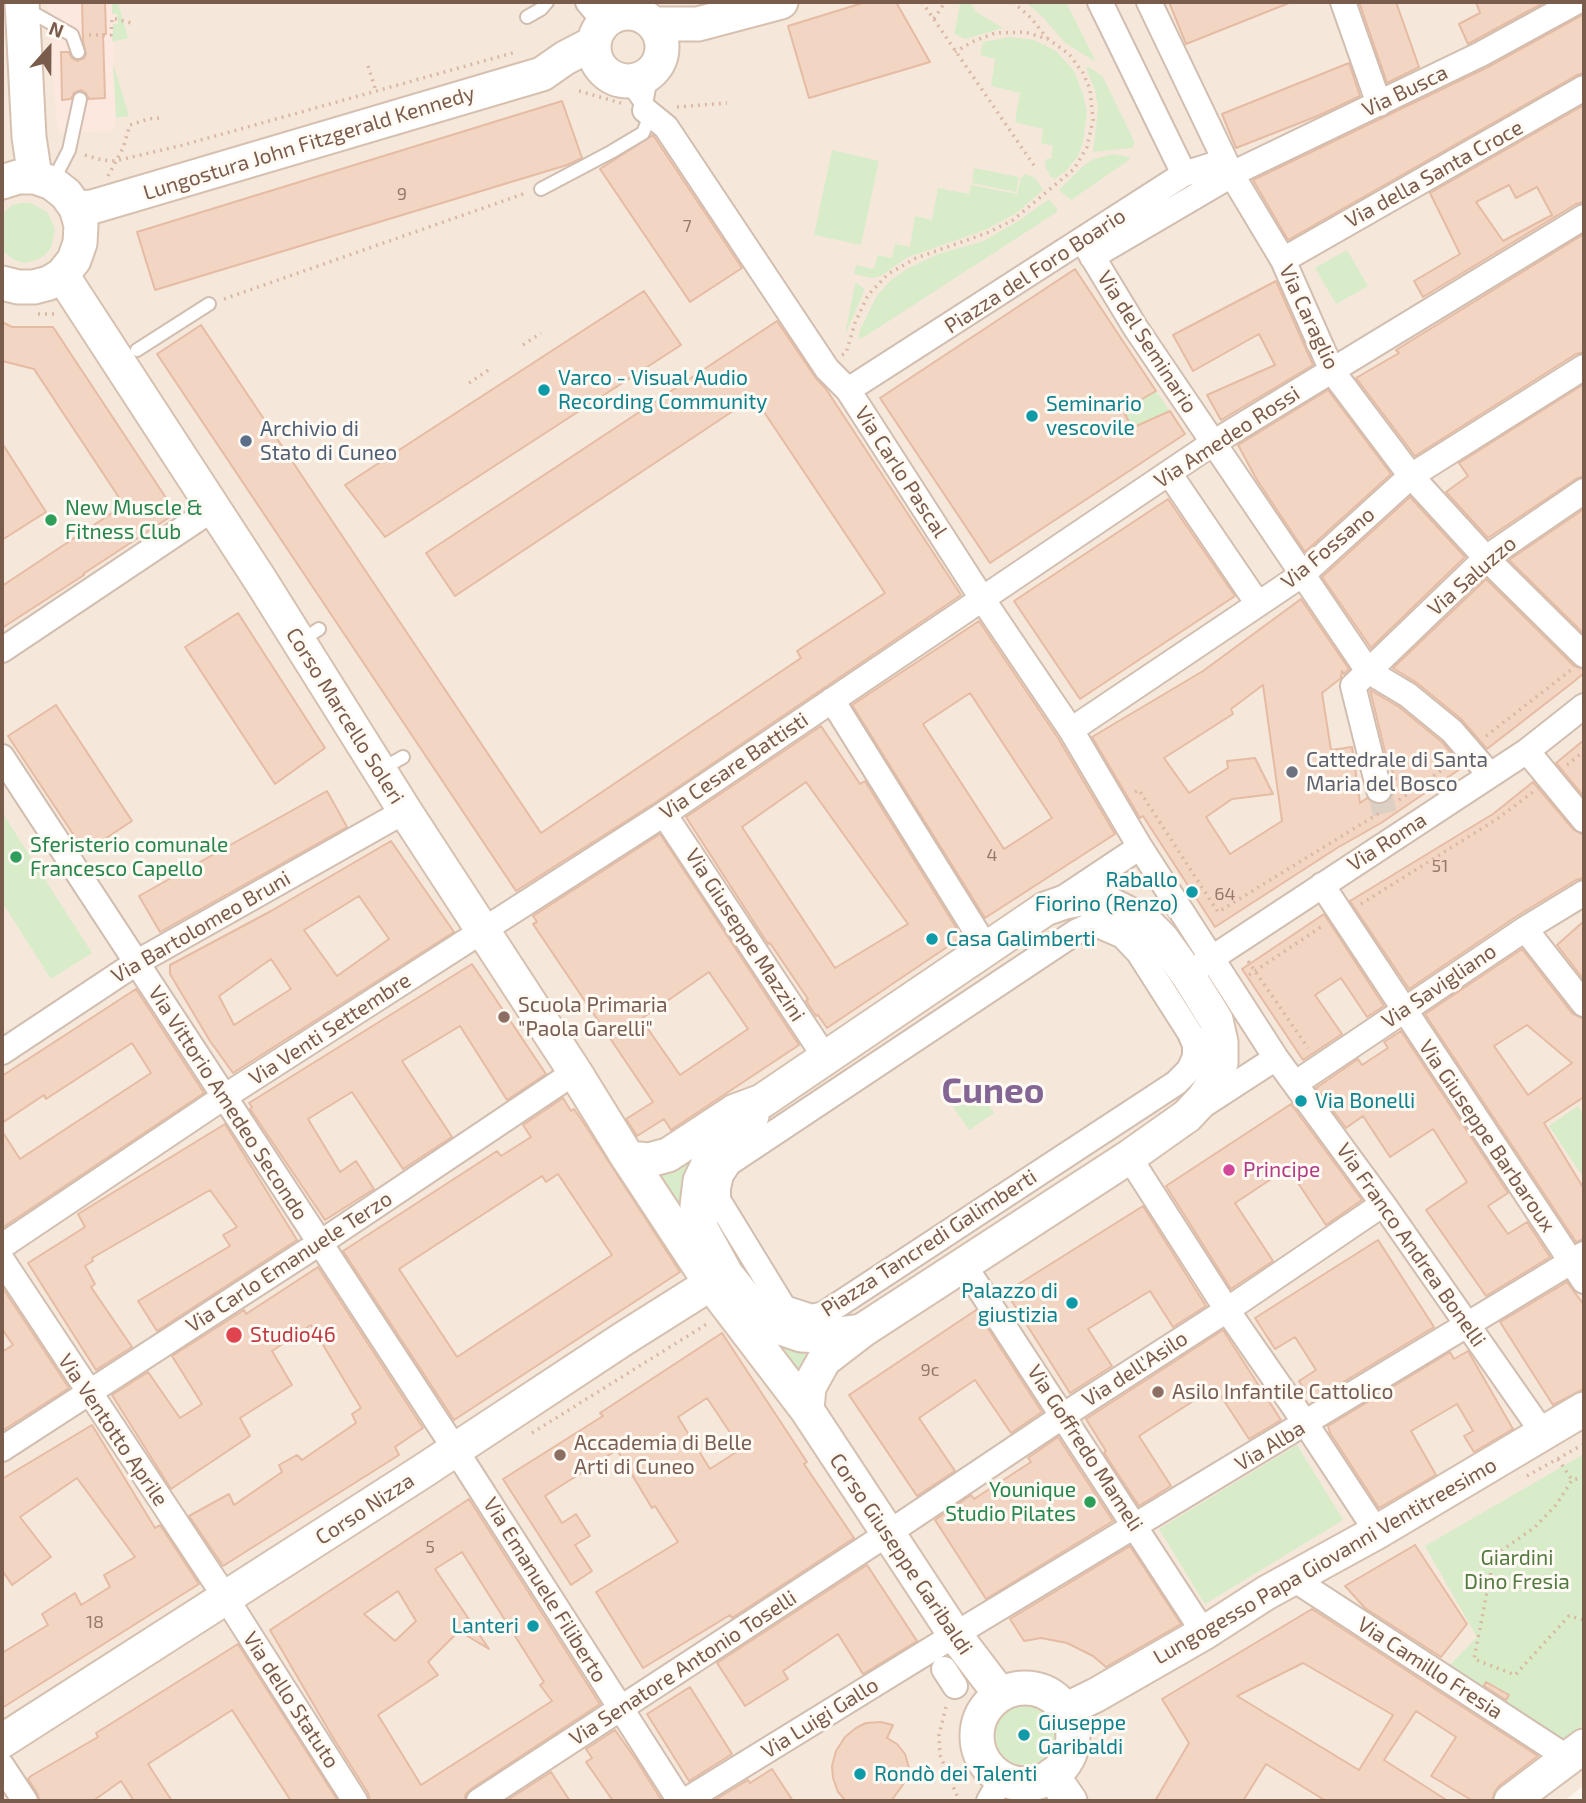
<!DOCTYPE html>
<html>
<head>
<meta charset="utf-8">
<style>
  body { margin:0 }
  #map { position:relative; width:1586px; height:1803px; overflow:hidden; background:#fdf6ec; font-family:"Exo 2",sans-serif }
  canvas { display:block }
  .frame { position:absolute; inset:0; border:4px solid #7a5c4d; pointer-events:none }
  .north { position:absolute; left:14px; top:14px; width:70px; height:70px; -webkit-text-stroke:5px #fffaf3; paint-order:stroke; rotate:21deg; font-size:19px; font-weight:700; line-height:28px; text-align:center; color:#7a5c4d }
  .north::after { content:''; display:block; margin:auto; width:24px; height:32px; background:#7a5c4d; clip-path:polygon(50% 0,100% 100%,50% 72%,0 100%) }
</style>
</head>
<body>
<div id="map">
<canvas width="1586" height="1803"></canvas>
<div class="frame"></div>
<div class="north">N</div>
</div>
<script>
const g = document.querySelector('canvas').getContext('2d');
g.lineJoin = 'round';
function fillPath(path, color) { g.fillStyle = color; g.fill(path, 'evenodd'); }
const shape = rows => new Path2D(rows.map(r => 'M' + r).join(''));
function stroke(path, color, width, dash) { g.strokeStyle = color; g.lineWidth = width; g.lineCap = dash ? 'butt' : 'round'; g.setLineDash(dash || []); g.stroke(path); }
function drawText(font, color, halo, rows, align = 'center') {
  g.font = font + ' "Exo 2",sans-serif'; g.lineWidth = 6; g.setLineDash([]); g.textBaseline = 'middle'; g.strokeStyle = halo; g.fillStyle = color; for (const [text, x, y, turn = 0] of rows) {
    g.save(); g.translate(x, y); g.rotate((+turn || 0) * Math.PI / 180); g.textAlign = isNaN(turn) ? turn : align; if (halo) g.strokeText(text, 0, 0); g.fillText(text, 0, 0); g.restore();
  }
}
fillPath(shape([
  [2,2,1584,2,1584,1785,1564,1801,2,1801]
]), '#f5e8da');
fillPath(shape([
  [47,2,112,2,112,14,117,13,118,24,113,25,116,118,113,131,58,133]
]), '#fde8e0');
fillPath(shape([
  [112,2,118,2,128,38,112,42,113,24,118,24,117,14,112,14],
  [955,2,970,2,976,12,1003,28,965,39,954,34,960,5],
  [1025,2,1066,2,1095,60,1094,61,1064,42,1043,17],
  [1010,37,1034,40,1056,51,1074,71,1083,94,1087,112,1083,142,1078,156,1067,170,1055,179,1051,177,1045,167,1046,159,1051,159,1053,146,1041,143,1043,129,1015,122,1020,93,991,86,995,59,980,55,983,42],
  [113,63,129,116,116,118],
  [1089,67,1103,77,1135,143,1132,148,1093,152,1098,109,1095,90,1086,68],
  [832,150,879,161,861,245,814,235],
  [1113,154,1130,157,1129,160,1071,200,1059,190,1083,166,1094,159],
  [974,168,1019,177,1016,192,972,183],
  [1026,174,1035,178,1043,190,1015,214,985,230,906,258,881,276,872,278,854,274,856,265,874,269,878,255,892,258,895,244,910,247,915,216,932,220,938,188,969,194,971,185,1017,194,1021,178],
  [1049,199,1057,209,1057,212,861,339,859,338,859,332,876,297,891,280,907,269,938,254,981,242,1017,222],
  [21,203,31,203,47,212,55,229,51,248,44,256,34,261,24,263,14,260,2,250,2,214,12,205],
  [1347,250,1368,286,1336,304,1315,268],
  [857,283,864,289,863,294,845,335,855,284],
  [1142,370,1185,434,1144,461,1101,397],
  [2,812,92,953,51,979,2,902],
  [976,1087,994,1113,969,1130,951,1104],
  [1578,1106,1584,1115,1584,1178,1549,1126],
  [704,1150,690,1162,682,1182,680,1192,684,1220,654,1173],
  [779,1346,810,1356,799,1369,795,1388],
  [1297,1445,1343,1520,1205,1604,1159,1529],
  [1584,1454,1584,1724,1560,1743,1443,1672,1477,1637,1425,1546],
  '995 1735a30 30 0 1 1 60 0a30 30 0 1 1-60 0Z'
]), '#d8ecc9');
const building = shape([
  [82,2,105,2,106,34,103,34,105,98,89,99,86,93,81,90,74,93,71,99,62,100,61,52,69,52,72,58,77,61,84,58,86,54,83,41,82,2],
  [866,2,896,2,930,62,809,98,788,26,866,2],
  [1169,2,1289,2,1289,3,1186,44,1169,2],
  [1359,2,1396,2,1419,67,1387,83,1359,2],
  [1476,2,1545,2,1468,44,1459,24,1480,13,1476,2],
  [1584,14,1584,73,1577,75,1288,240,1253,180,1488,67,1584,14],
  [1349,63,1360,96,1320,115,1236,148,1222,114,1349,63],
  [562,101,582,158,567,165,155,290,137,232,562,101],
  [1584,105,1584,202,1576,204,1423,297,1414,281,1460,254,1430,193,1584,105],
  [1509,185,1516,198,1537,187,1552,215,1503,241,1476,202,1509,185],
  [653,135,742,268,690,302,600,169,653,135],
  [1584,234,1584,352,1576,354,1415,456,1356,378,1399,353,1396,350,1584,234],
  [1075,269,1156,391,1123,410,1132,428,1170,411,1185,434,990,563,880,398,1075,269],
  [1276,281,1313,365,1221,420,1207,395,1275,365,1259,334,1193,371,1173,335,1276,281],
  [644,291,681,345,385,537,345,485,644,291],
  [777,321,815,377,826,389,961,595,656,802,516,891,157,354,201,325,541,833,801,658,797,651,885,593,754,397,455,596,426,553,777,321],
  [2,322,12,327,53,327,176,513,83,574,84,575,2,628,2,586,124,505,34,369,2,361,2,322],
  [1584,384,1584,476,1576,479,1488,538,1446,492,1468,476,1459,463,1584,384],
  [1328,390,1391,474,1305,552,1257,480,1238,445,1328,390],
  [2,443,46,512,2,540,2,443],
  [1410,497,1465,557,1371,648,1322,577,1410,497],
  [1168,499,1235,596,1080,699,1014,601,1168,499],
  [1584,509,1584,634,1509,560,1584,509],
  [1486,579,1574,666,1584,669,1584,673,1572,683,1487,749,1461,719,1417,683,1393,668,1486,579],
  [1301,599,1349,669,1344,674,1342,671,1341,678,1322,693,1331,750,1352,747,1360,803,1367,798,1376,804,1389,801,1393,793,1392,781,1396,779,1387,760,1370,690,1399,707,1442,742,1463,767,1381,823,1337,848,1215,927,1143,816,1140,818,1092,737,1203,671,1301,599],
  [1263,685,1282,821,1230,854,1206,817,1232,799,1273,794,1255,758,1227,761,1228,768,1189,793,1164,758,1233,714,1231,709,1263,685],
  [238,613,325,748,275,784,185,647,238,613],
  [979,621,1058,738,1115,834,985,918,852,705,979,621],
  [970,693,1052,818,1004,849,923,724,970,693],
  [56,705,132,821,85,852,8,736,56,705],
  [821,726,860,784,865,781,962,937,827,1028,818,1015,816,1016,806,1001,808,999,770,943,768,944,686,817,821,726],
  [806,782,908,924,835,968,742,827,806,782],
  [1584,740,1584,797,1556,763,1584,740],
  [1533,782,1573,829,1584,835,1584,878,1576,880,1517,916,1409,989,1350,901,1493,814,1533,782],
  [327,791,347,827,160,932,139,896,327,791],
  [660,834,799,1045,671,1130,664,1119,637,1136,626,1119,653,1102,533,924,537,922,533,916,660,834],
  [709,972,748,1029,680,1075,641,1019,709,972],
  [391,841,454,932,233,1073,210,1041,170,974,170,965,271,911,391,841],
  [359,896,389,939,337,976,304,930,359,896],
  [271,959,291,989,234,1025,219,996,271,959],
  [1324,914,1384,1006,1367,1017,1341,978,1315,995,1342,1034,1303,1060,1242,969,1324,914],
  [1584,921,1584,980,1557,945,1584,921],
  [1522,949,1572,1013,1584,1019,1584,1097,1544,1123,1584,1189,1584,1239,1576,1242,1425,1014,1522,949],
  [1527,1025,1572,1063,1528,1095,1494,1046,1527,1025],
  [472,964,546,1074,507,1100,460,1026,402,1061,452,1137,403,1169,352,1092,308,1119,340,1172,356,1161,374,1189,325,1220,250,1109,252,1107,249,1103,472,964],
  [136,989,204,1093,2,1228,2,1131,20,1159,151,1073,132,1043,46,1099,44,1095,2,1123,2,1076,136,989],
  [1401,1031,1508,1193,1488,1206,1508,1234,1527,1222,1550,1257,1486,1296,1426,1210,1467,1182,1433,1129,1390,1157,1363,1116,1346,1128,1316,1088,1358,1059,1362,1065,1388,1048,1384,1042,1401,1031],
  [563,1098,571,1111,574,1109,587,1128,680,1272,454,1420,343,1251,497,1151,501,1156,531,1137,523,1125,563,1098],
  [558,1174,612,1255,457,1357,399,1269,542,1176,546,1182,558,1174],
  [1291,1104,1362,1200,1326,1225,1288,1168,1235,1203,1273,1261,1231,1289,1166,1186,1291,1104],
  [225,1124,297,1240,157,1331,138,1301,230,1246,223,1235,237,1227,210,1190,92,1258,93,1261,85,1266,95,1284,91,1287,132,1347,96,1370,28,1263,85,1227,78,1214,225,1124],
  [1143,1206,1206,1306,1173,1327,1150,1291,1088,1329,1112,1366,1070,1393,1006,1292,1143,1206],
  [1378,1240,1434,1327,1312,1401,1299,1381,1316,1370,1295,1337,1275,1349,1255,1318,1378,1240],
  [318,1267,423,1428,395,1447,399,1455,223,1566,189,1516,229,1494,234,1505,282,1472,279,1465,297,1455,302,1460,356,1423,352,1414,361,1408,311,1325,272,1351,292,1385,240,1418,250,1436,171,1489,112,1395,148,1372,180,1418,202,1404,172,1356,244,1310,246,1314,318,1267],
  [1567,1282,1584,1305,1584,1389,1553,1405,1500,1322,1567,1282],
  [2,1287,69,1388,2,1431,2,1352,13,1345,2,1329,2,1287],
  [976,1310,1042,1412,1011,1433,975,1380,919,1418,955,1471,917,1496,849,1395,976,1310],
  [1223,1330,1281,1420,1249,1439,1215,1387,1139,1436,1171,1486,1139,1506,1104,1453,1106,1451,1086,1419,1223,1330],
  [722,1333,807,1462,804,1464,854,1538,732,1618,730,1615,643,1668,596,1592,678,1542,655,1506,652,1508,617,1450,545,1496,562,1523,576,1514,590,1536,575,1545,592,1571,571,1585,503,1479,603,1416,600,1413,722,1333],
  [707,1398,741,1449,710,1469,678,1417,707,1398],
  [1468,1351,1513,1429,1474,1452,1464,1436,1473,1431,1457,1404,1411,1431,1436,1475,1379,1508,1330,1433,1328,1426,1450,1352,1454,1359,1468,1351],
  [92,1425,155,1528,160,1525,199,1584,2,1708,2,1653,48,1625,42,1614,75,1593,81,1605,110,1587,104,1575,135,1557,77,1478,20,1517,51,1557,12,1585,2,1570,2,1479,92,1425],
  [1058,1437,1113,1521,986,1599,935,1520,971,1495,974,1499,1031,1462,1028,1458,1058,1437],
  [469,1499,600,1704,471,1789,466,1794,464,1801,370,1801,368,1793,332,1736,270,1630,469,1499],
  [462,1552,544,1682,540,1685,552,1701,421,1785,378,1715,438,1675,428,1662,459,1631,489,1649,435,1569,462,1552],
  [398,1591,416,1621,395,1641,364,1614,398,1591],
  [1415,1545,1467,1624,1441,1657,1365,1608,1345,1586,1415,1545],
  [1130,1546,1181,1624,1106,1667,1093,1656,1067,1643,1041,1638,1024,1641,1010,1619,1130,1546],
  [867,1565,917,1641,863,1674,838,1634,783,1671,788,1679,745,1706,717,1663,867,1565],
  [1312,1609,1538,1756,1499,1786,1494,1793,1492,1801,1473,1801,1431,1776,1456,1737,1416,1711,1384,1760,1448,1801,1326,1801,1266,1764,1243,1801,1155,1801,1189,1743,1162,1699,1312,1609],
  [1303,1663,1393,1715,1359,1770,1237,1696,1303,1663],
  [238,1644,338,1801,291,1801,232,1710,148,1764,172,1801,134,1801,121,1781,93,1801,40,1801,37,1793,28,1779,31,1776,98,1737,96,1733,238,1644],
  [1486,1682,1509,1695,1506,1700,1484,1686,1486,1682],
  [690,1687,732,1754,689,1781,647,1714,690,1687],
  [881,1722,893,1725,887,1738,897,1744,905,1754,909,1768,905,1782,891,1801,846,1801,838,1792,833,1778,832,1766,836,1751,845,1737,856,1728,866,1723,881,1722],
  [615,1730,637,1761,662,1801,613,1801,586,1762,592,1758,586,1749,615,1730],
  [772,1769,793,1801,713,1801,748,1780,750,1783,772,1769],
  [551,1772,570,1801,506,1801,551,1772]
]);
fillPath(building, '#f3d5c3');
stroke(building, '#e6bba3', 2);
stroke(shape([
  [1379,790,1386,819]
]), '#dcd0c4', 24, [24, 12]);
const lane = shape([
  [29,7,35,14,72,35,78,52],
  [527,17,541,9,547,2],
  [625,81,645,110],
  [52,183,69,150,80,99],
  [541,189,611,152,643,133,647,123,645,110,652,72],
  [137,350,209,304],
  [299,642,319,629],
  [382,769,403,757]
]);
const street = shape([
  [588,2,605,22],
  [1100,2,1184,174],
  [1149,2,1232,175,1283,260,1332,371,1411,476,1486,558,1584,655],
  [1343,2,1379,104],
  [634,13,637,2],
  [645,110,666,127,827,369,848,390,983,600,1071,730,1140,847,1276,1058,1383,1204,1543,1433],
  [1083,241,1135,327,1368,671,1408,695,1452,731,1490,775],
  [1092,257,1242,169,1481,54,1576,2],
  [1283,260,1584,88],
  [848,390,1184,174,1225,161],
  [1169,473,1258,604],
  [2,650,214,508],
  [832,700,987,949],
  [1071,730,1303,574,1411,476,1584,367],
  [1527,751,1584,820],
  [2,757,455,1449,680,1801],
  [1379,790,1353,686,1486,558,1584,491],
  [664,814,825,1057],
  [1322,885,1584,1281],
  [1059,901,1140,847],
  [1089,926,1100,926,1123,936,1139,953,1190,1033,1195,1045,1195,1057,1189,1070,1176,1083,824,1314,812,1317,784,1308,718,1200,718,1188,721,1175,729,1163,1076,932,1089,926],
  [1525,929,1584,1004],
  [1200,966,1527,751,1584,706],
  [2,1052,136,963,405,811],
  [1296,1083,1525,929,1584,893],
  [1202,1106,1276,1058],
  [1129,1157,1227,1310,1306,1424,1377,1532],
  [2,1246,224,1097,664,814,1213,443,1584,217],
  [2,1260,226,1598,355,1801],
  [964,1265,1204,1633],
  [2,1449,332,1235,575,1072],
  [1292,1578,1568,1758],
  [944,1669,955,1686],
  [2,1766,25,1801],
  [479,1801,875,1542,1078,1406,1227,1310,1383,1204],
  [685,1801,969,1626,1584,1254],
  [989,1801,1002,1778]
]);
const secondary = shape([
  [22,2,29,137,35,177],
  '594 47a34 34 0 1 1 68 0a34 34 0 1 1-68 0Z',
  [654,24,698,24,781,2],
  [2,182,18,177,35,177,52,183,66,194,76,208,81,225,80,243,74,260,62,275,49,283,34,287,18,287,2,283],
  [76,208,92,207,109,202,542,74,565,58,594,43],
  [62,275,261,581,405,811,575,1072,628,1158,711,1284,807,1410,955,1635,1000,1694],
  [752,1116,741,1132,712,1156,700,1181,697,1206,702,1230,726,1274,758,1314,775,1326,801,1335,824,1336,861,1331],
  [628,1158,649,1160,668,1155,735,1111,762,1101,1045,909,1065,902,1080,899,1103,901,1144,921,1162,939,1188,975,1216,1020,1221,1042,1221,1063,1214,1083,1204,1098,1187,1116,1129,1157,863,1330,824,1360,809,1387,807,1410],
  '977 1736a48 48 0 1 1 96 0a48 48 0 1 1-96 0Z',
  [1065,1710,1096,1695,1204,1633,1266,1593,1377,1532,1584,1409],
  [2,1741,423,1471,623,1339,726,1274],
  [1052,1775,1070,1801],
  [1511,1801,1584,1746]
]);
stroke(lane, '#d1beb0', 16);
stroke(street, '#d1beb0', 28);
stroke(secondary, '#d6c0b0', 37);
stroke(shape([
  [922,2,1035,167],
  [1013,2,1031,18,1047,38],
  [934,19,945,2],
  [89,35,111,35,112,18,135,24],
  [368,66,376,91],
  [579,91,621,103],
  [677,107,727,103],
  [85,155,102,160,115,161,183,145,516,52],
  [108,176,123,148,130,125,148,119,159,118],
  [224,299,526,193],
  [38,314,55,314],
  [523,345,541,333],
  [842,355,846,353,855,323,868,295,888,274,916,258,987,233,1013,220,1074,169,1087,147,1093,120,1090,89,1083,73,1069,54,1048,39,1025,32,995,33,972,42,955,52],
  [469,383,490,369],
  [1486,736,1571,670],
  [1567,765,1584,751],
  [1135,792,1139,790,1218,912,1381,812],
  [1399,800,1453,762],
  [1361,904,1497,819,1533,792],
  [1248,961,1308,1048],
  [1249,975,1324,925],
  [532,1433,710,1322],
  [1558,1459,1572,1480],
  [1527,1476,1584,1444],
  [1584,1477,1572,1480,1556,1505,1535,1527,1494,1556,1474,1659,1515,1675,1569,1616,1584,1620],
  [946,1707,939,1735,940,1755,958,1798,957,1801]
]), '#d9b8a5', 3.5, [2, 5]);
stroke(lane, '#fff', 12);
stroke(street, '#fff', 24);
stroke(secondary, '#fff', 33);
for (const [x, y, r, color] of [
  [544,390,7,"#0f9aa8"],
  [1032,416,7,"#0f9aa8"],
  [246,441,7,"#5c6f8a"],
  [51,520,7,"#2e9e5b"],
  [1292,772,7,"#6b7280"],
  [16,857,7,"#2e9e5b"],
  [1192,892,7,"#0f9aa8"],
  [932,939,7,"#0f9aa8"],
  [504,1017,7,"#8d6e63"],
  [1301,1101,7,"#0f9aa8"],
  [1229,1170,7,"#d1479c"],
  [1072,1303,7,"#0f9aa8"],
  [234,1335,9,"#e0444e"],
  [1158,1392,7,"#8d6e63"],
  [560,1455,7,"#8d6e63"],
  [1090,1502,7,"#2e9e5b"],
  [533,1626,7,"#0f9aa8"],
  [1024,1735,7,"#0f9aa8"],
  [860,1774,7,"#0f9aa8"]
]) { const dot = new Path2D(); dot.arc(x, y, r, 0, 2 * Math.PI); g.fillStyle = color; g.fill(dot); stroke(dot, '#fffaf3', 2.5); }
drawText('18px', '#987a6a', null, [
  ["9",402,194],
  ["7",687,226],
  ["4",992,855],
  ["51",1440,866],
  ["64",1225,894],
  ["9c",930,1370],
  ["5",430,1547],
  ["18",95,1622]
]);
drawText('21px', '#7a5c4d', '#fffaf3', [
  ["Via Busca",1405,91,-26],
  ["Lungostura John Fitzgerald Kennedy",309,143,-17],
  ["Via della Santa Croce",1434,174,-29],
  ["Piazza del Foro Boario",1035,271,-33],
  ["Via Caraglio",1309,317,65],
  ["Via del Seminario",1147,342,57],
  ["Via Amedeo Rossi",1227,437,-33],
  ["Via Carlo Pascal",901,472,57],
  ["Via Fossano",1328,548,-40],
  ["Via Saluzzo",1472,576,-41],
  ["Corso Marcello Soleri",345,716,58],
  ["Via Cesare Battisti",734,766,-34],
  ["Via Roma",1387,842,-33],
  ["Via Bartolomeo Bruni",201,927,-30],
  ["Via Giuseppe Mazzini",745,935,57],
  ["Via Savigliano",1439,986,-34],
  ["Via Venti Settembre",330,1029,-33],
  ["Via Vittorio Amedeo Secondo",228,1103,57],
  ["Via Giuseppe Barbaroux",1487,1136,56],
  ["Piazza Tancredi Galimberti",929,1243,-33],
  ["Via Franco Andrea Bonelli",1411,1245,55],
  ["Via Carlo Emanuele Terzo",289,1262,-33],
  ["Via dell'Asilo",1135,1369,-33],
  ["Via Ventotto Aprile",113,1430,56],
  ["Via Alba",1270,1446,-31],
  ["Via Goffredo Mameli",1085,1448,57],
  ["Corso Nizza",365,1509,-33],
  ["Corso Giuseppe Garibaldi",901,1554,56],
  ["Lungogesso Papa Giovanni Ventitreesimo",1325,1561,-30],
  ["Via Emanuele Filiberto",545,1590,58],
  ["Via Senatore Antonio Toselli",683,1668,-33],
  ["Via Camillo Fresia",1430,1668,33],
  ["Via dello Statuto",291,1700,57],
  ["Via Luigi Gallo",820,1718,-32]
]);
drawText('21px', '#0d838f', '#fffaf3', [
  ["Varco - Visual Audio",558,378],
  ["Recording Community",558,402],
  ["Seminario",1046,404],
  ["vescovile",1046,428],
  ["Raballo",1178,880,"right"],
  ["Fiorino (Renzo)",1178,904,"right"],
  ["Casa Galimberti",946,939],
  ["Via Bonelli",1315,1101],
  ["Palazzo di",1058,1291,"right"],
  ["giustizia",1058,1315,"right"],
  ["Lanteri",519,1626,"right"],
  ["Giuseppe",1038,1723],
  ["Garibaldi",1038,1747],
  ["Rondò dei Talenti",874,1774]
], 'left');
drawText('21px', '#4e5e75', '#fffaf3', [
  ["Archivio di",260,429],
  ["Stato di Cuneo",260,453]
], 'left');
drawText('21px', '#27864d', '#fffaf3', [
  ["New Muscle &",65,508],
  ["Fitness Club",65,532],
  ["Sferisterio comunale",30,845],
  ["Francesco Capello",30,869],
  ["Younique",1076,1490,"right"],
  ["Studio Pilates",1076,1514,"right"]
], 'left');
drawText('21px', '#5b616d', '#fffaf3', [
  ["Cattedrale di Santa",1306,760],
  ["Maria del Bosco",1306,784]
], 'left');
drawText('21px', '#785e54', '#fffaf3', [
  ["Scuola Primaria",518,1005],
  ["\"Paola Garelli\"",518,1029],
  ["Asilo Infantile Cattolico",1172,1392],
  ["Accademia di Belle",574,1443],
  ["Arti di Cuneo",574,1467]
], 'left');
drawText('21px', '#b23c85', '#fffaf3', [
  ["Principe",1243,1170]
], 'left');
drawText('21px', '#be3a42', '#fffaf3', [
  ["Studio46",250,1335]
], 'left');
drawText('21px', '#537a41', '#fffaf3', [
  ["Giardini",1517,1558],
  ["Dino Fresia",1517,1582]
]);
drawText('bold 35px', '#846695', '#fffaf3', [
  ["Cuneo",993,1091]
]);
</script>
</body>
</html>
